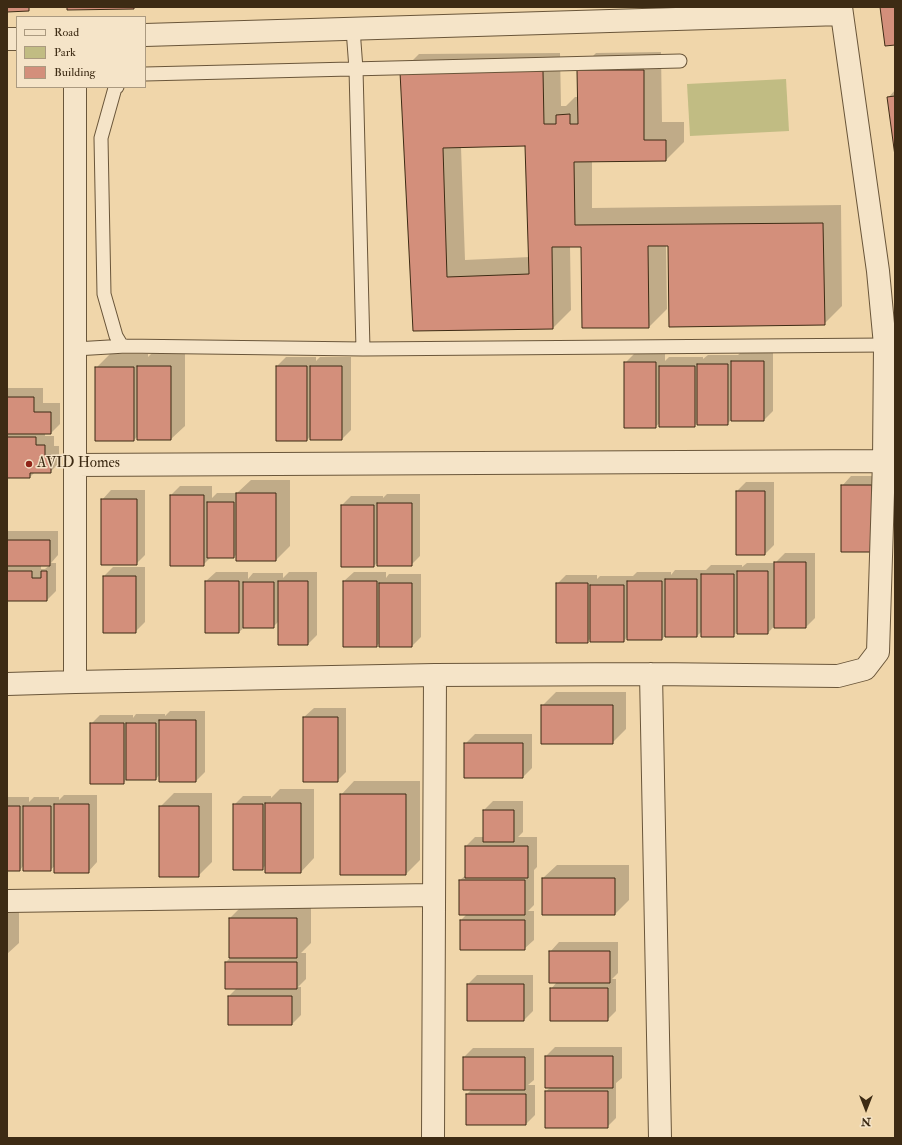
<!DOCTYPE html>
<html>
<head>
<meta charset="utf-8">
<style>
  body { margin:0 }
  #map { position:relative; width:902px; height:1145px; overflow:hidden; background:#f0d6aa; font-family:"IM FELL Double Pica",serif }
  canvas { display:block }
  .frame { position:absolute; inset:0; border:8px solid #3d2b14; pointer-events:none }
  .legend { position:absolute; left:16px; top:16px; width:130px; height:72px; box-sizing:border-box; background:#f5e4c8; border:1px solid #ab9a80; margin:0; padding:5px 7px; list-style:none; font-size:12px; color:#3d2b14 }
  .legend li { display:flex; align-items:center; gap:8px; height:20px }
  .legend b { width:20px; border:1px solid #ab9a80 }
  .north { position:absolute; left:846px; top:1089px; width:40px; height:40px; -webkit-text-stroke:3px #f5e4c8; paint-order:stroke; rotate:180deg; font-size:11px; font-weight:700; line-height:16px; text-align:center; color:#3d2b14 }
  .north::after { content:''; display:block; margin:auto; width:14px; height:18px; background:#3d2b14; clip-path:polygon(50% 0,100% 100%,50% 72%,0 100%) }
</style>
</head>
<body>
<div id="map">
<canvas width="902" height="1145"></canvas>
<div class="frame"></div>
<ul class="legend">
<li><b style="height:5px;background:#f5e4c8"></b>Road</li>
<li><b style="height:11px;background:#c1bc83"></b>Park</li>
<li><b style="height:11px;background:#d38f7b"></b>Building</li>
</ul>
<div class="north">N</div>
</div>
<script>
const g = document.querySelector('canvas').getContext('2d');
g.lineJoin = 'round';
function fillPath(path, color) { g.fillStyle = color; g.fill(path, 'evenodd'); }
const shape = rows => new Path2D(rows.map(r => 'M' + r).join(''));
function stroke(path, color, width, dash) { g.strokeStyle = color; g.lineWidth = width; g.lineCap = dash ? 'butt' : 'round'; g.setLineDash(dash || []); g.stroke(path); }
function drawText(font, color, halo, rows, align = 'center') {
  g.font = font + ' "IM FELL Double Pica",serif'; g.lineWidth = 3; g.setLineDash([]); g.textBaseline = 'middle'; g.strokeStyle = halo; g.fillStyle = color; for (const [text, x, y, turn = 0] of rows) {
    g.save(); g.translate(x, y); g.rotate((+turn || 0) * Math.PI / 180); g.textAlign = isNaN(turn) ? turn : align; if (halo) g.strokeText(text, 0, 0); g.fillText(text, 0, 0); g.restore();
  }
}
fillPath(shape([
  [786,79,789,131,690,136,687,84]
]), '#c1bc83');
fillPath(shape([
  [661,52,662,122,684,122,684,142,666,160,592,160,592,208,841,205,842,306,824,324,669,245,666,245,667,309,649,327,582,246,570,246,571,310,553,328,414,330,401,72,419,54,560,53,561,106,566,106,575,97,578,97,578,71,596,53],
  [526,145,530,257,465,260,461,147],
  [895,90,895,148,889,97],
  [741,352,773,352,773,411,764,420,731,420,727,424,698,422,694,426,660,423,655,427,625,363,634,354,665,354,665,361,669,357,703,357,703,359,708,355,738,355],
  [152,353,185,353,185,426,171,439,138,439,138,436,134,440,96,368,110,354,148,354,148,357],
  [286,357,316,357,316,361,320,357,351,357,351,430,342,439,311,436,307,440,277,440,277,366],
  [7,388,43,388,43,403,60,403,60,424,51,433,45,433,45,436,54,436,54,446,59,446,59,463,50,472,35,472,30,477,7,477],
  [851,476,881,476,881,541,842,486],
  [251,480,290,480,290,546,276,560,237,554,234,557,211,557,203,565,171,495,180,486,212,486,212,498,217,493,237,493],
  [746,482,774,482,774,545,765,554,737,491],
  [111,490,145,490,145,555,136,564,102,500],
  [387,494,420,494,420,556,411,565,378,562,374,566,342,505,351,496,383,496,383,498],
  [8,531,58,531,58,555,51,563,56,563,56,591,47,600,7,600,7,532],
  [41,565,50,565,45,569,41,569],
  [785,553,815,553,815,618,806,627,775,625,768,633,738,631,733,636,702,631,697,636,665,636,662,639,628,636,624,641,591,638,587,642,557,584,566,575,597,575,597,579,600,576,633,576,637,572,671,572,671,575,675,570,706,570,711,565,742,565,742,567,747,563,775,563],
  [113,567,145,567,145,622,135,632,104,576],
  [216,572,248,572,248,579,253,573,283,573,283,578,289,572,317,572,317,635,308,644,279,621,273,627,245,627,239,632,206,581],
  [354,572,386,572,386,578,389,574,421,574,421,637,412,646,380,643,376,646,344,581],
  [556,692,626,692,626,729,612,743,542,706],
  [314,708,346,708,346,772,337,781,304,717],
  [170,711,205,711,205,772,196,781,160,781,160,774,156,779,128,779,123,783,91,724,100,715,133,715,133,718,136,714,165,714,165,716],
  [475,734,532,734,532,768,523,777,465,744],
  [354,781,420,781,420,860,406,874,341,874,341,795],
  [280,789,314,789,314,858,301,872,266,865,262,869,234,805,243,796,271,796,271,798],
  [174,793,212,793,212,862,198,876,160,807],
  [64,795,97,795,97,862,88,872,55,866,50,870,24,865,20,870,7,870,7,797,29,797,29,802,34,797,59,797,59,800],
  [493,801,523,801,523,832,518,837,537,837,537,867,534,870,534,905,528,911,534,911,534,940,524,949,461,949,461,920,467,914,460,880,466,875,466,846,475,837,484,837,484,810],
  [557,865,629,865,629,900,615,914,543,914,543,878],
  [7,902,19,902,19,943,7,954],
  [243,905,311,905,311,943,301,953,306,953,306,979,298,987,301,987,301,1015,292,1024,229,996,237,988,226,962,230,958,230,918],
  [559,942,618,942,618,973,612,979,616,979,616,1011,607,1020,551,989,557,982,550,952],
  [477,975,533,975,533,1011,524,1020,468,984],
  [555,1047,622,1047,622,1078,616,1083,616,1118,607,1127,546,1091,551,1087,546,1056],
  [473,1048,534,1048,534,1080,528,1085,535,1085,535,1115,526,1124,467,1094,472,1089,464,1057]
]), '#0003');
const building = shape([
  [7,7,29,7,29,11,7,12,7,7],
  [67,7,134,7,134,9,67,10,67,7],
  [880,7,895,7,895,45,885,46,880,7],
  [577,70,644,70,644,140,666,140,666,161,574,162,575,225,823,223,825,325,669,327,668,246,648,246,649,328,582,328,581,247,552,247,553,329,413,331,400,72,543,71,544,124,556,124,556,115,570,114,570,124,578,124,577,70],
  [525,146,529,274,447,277,443,148,525,146],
  [895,96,895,156,887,97,895,96],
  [731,361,764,361,764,421,731,421,731,361],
  [624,362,656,362,656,428,624,428,624,362],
  [697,364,728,364,728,425,697,425,697,364],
  [137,366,171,366,171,440,137,440,137,366],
  [276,366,307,366,307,441,276,441,276,366],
  [310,366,342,366,342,440,310,440,310,366],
  [659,366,695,366,695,427,659,427,659,366],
  [95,367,134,367,134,441,95,441,95,367],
  [7,397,34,397,34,412,51,412,51,434,7,434,7,397],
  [7,437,36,437,36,445,45,445,45,455,51,455,51,473,30,473,30,478,7,478,7,437],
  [841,485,872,485,872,552,841,552,841,485],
  [736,491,765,491,765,555,736,555,736,491],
  [236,493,276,493,276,561,236,561,236,493],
  [170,495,204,495,204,566,170,566,170,495],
  [101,499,137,499,137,565,101,565,101,499],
  [207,502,234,502,234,558,207,558,207,502],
  [377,503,412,503,412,566,377,566,377,503],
  [341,505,374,505,374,567,341,567,341,505],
  [7,540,50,540,50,566,7,566,7,540],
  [774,562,806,562,806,628,774,628,774,562],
  [7,571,32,571,32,578,41,578,41,571,47,571,47,601,7,601,7,571],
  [737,571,768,571,768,634,737,634,737,571],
  [701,574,734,574,734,637,701,637,701,574],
  [103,576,136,576,136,633,103,633,103,576],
  [665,579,697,579,697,637,665,637,665,579],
  [205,581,239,581,239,633,205,633,205,581],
  [278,581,308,581,308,645,278,645,278,581],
  [343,581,377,581,377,647,343,647,343,581],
  [627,581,662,581,662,640,627,640,627,581],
  [243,582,274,582,274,628,243,628,243,582],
  [379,583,412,583,412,647,379,647,379,583],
  [556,583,588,583,588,643,556,643,556,583],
  [590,585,624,585,624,642,590,642,590,585],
  [541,705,613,705,613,744,541,744,541,705],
  [303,717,338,717,338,782,303,782,303,717],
  [159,720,196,720,196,782,159,782,159,720],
  [90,723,124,723,124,784,90,784,90,723],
  [126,723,156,723,156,780,126,780,126,723],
  [464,743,523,743,523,778,464,778,464,743],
  [340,794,406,794,406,875,340,875,340,794],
  [265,803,301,803,301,873,265,873,265,803],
  [54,804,89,804,89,873,54,873,54,804],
  [233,804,263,804,263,870,233,870,233,804],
  [7,806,20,806,20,871,7,871,7,806],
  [23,806,51,806,51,871,23,871,23,806],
  [159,806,199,806,199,877,159,877,159,806],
  [483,810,514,810,514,842,483,842,483,810],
  [465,846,528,846,528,878,465,878,465,846],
  [542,878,615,878,615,915,542,915,542,878],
  [459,880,525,880,525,915,459,915,459,880],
  [229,918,297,918,297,958,229,958,229,918],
  [460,920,525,920,525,950,460,950,460,920],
  [549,951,610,951,610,983,549,983,549,951],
  [225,962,297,962,297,989,225,989,225,962],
  [467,984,524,984,524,1021,467,1021,467,984],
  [550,988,608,988,608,1021,550,1021,550,988],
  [228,996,292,996,292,1025,228,1025,228,996],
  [545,1056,613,1056,613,1088,545,1088,545,1056],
  [463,1057,525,1057,525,1090,463,1090,463,1057],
  [545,1091,608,1091,608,1128,545,1128,545,1091],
  [466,1094,526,1094,526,1125,466,1125,466,1094]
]);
fillPath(building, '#d38f7b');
stroke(building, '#3d2b14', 1);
const service = shape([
  [353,29,356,69,363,349],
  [145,74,680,61],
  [117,87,115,88,101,138,104,294,116,336,122,346,363,349,885,345],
  [75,349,126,346]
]);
const minor = shape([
  [145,35,842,14],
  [7,39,17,39],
  [75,465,884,461],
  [651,674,660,1138],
  [75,682,75,87],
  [7,684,75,682,435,675,651,674,838,676,865,669,878,652,884,461,885,345,878,271,841,7],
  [7,901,434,895],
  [433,1138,435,675]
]);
stroke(service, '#6a563a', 15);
stroke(minor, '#6a563a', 24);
stroke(service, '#f5e4c8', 13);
stroke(minor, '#f5e4c8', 22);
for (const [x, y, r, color] of [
  [29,464,4,"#8f2418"]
]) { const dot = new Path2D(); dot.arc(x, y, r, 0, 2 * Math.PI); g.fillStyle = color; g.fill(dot); stroke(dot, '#f5e4c8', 1.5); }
drawText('15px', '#3d2b14', '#f5e4c8', [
  ["AVID Homes",37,464]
], 'left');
</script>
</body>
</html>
